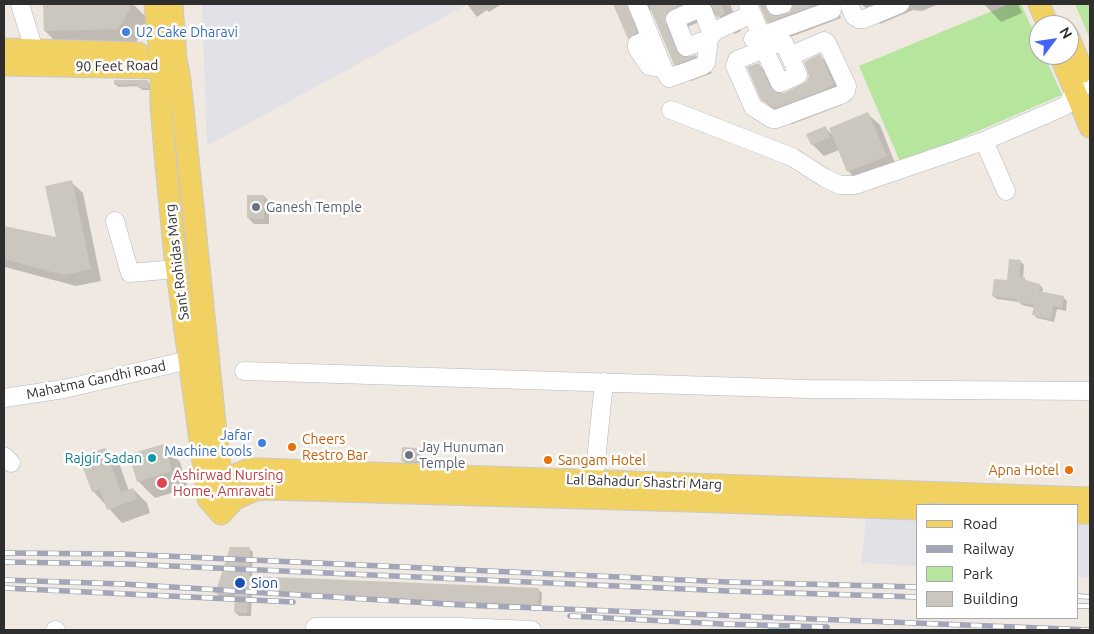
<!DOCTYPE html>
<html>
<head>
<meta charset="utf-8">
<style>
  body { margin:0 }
  #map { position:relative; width:1094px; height:634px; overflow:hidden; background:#efe9e1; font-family:Ubuntu,sans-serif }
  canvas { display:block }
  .frame { position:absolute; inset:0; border:5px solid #2e2e2e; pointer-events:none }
  .legend { position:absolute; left:916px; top:504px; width:162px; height:115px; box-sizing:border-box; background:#fff; border:1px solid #ababab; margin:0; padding:6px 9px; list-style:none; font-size:15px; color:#2e2e2e }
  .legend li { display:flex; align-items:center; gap:10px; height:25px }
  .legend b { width:25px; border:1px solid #ababab }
  .north { position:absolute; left:1029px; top:15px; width:50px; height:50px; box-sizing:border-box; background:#fff; border:1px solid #ababab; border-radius:50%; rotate:59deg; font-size:14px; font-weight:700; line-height:20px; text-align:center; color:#2e2e2e }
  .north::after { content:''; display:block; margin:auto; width:18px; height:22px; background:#4264fb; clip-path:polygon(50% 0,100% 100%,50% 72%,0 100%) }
</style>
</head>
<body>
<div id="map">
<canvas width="1094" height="634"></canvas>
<div class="frame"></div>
<ul class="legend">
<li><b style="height:6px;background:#f2d163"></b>Road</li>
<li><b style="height:6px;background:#a3a6b8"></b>Railway</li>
<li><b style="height:14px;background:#b6e59e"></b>Park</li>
<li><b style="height:14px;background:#cbc7bf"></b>Building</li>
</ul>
<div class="north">N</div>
</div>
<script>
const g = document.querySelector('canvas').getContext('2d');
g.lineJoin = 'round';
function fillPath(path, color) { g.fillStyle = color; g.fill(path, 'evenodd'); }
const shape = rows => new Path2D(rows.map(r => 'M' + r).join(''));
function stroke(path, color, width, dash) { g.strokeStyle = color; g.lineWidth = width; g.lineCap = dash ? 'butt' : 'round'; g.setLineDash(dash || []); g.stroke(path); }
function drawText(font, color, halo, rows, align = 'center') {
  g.font = font + ' Ubuntu,sans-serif'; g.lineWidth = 5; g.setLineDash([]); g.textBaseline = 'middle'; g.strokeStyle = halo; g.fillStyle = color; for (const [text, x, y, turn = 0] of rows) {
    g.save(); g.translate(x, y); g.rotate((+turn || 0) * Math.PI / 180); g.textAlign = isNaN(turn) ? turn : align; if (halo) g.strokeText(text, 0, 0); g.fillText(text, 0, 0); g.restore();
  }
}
fillPath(shape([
  [202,4,468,4,207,146],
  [867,512,918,513,918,566,861,563],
  [1078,517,1090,517,1090,578,1078,577]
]), '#e3e1e8');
fillPath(shape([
  [1009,4,1021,4,1039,44,1039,55,1044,55,1062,95,901,164,859,66],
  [1075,4,1090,4,1090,39]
]), '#b6e59e');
fillPath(shape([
  [44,4,133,4,146,17,146,28,134,45,62,48,45,31],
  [467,4,502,4,489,12,487,10,477,17],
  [615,4,730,4,741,31,735,34,717,14,683,29,681,40,688,58,696,56,712,73,691,81,675,64,651,10,645,14,645,55,629,39],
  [665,11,666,25,664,22],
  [758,4,782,4,786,12,781,16,792,12,794,4,835,4,841,18,785,39,768,22,762,8],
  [862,4,939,4,922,11,913,10,880,24],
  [984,4,1018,4,1022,13,1001,22],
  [820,56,837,72,850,101,842,104,842,105,792,124,780,116,762,99,758,64,775,81,782,94,807,83],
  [147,81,150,84,150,90,142,90,139,86,118,87,115,84],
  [868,114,880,125,897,168,860,183,849,172,839,150,824,156,812,144,825,128,834,136],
  [71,182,83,193,101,281,76,286,5,267,4,266,4,228,58,239],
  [264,196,269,201,269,224,254,224,248,218],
  [1020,261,1024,265,1023,278,1029,282,1040,285,1043,289,1042,293,1063,297,1067,301,1066,311,1057,309,1054,322,1037,318,1033,314,1035,308,1022,305,1019,302,997,299,993,296,1008,282],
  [163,445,180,462,188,488,155,498,138,481,138,464],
  [105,449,119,463,129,491,133,489,147,503,150,513,122,523,93,491],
  [416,449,422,454,421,467,408,467,403,461],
  [249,548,253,552,252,577,538,589,542,593,541,609,252,595,251,616,239,616,235,612,236,597,220,597,216,593]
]), '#0003');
stroke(shape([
  [769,630,779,630]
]), '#75cff0', 4);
fillPath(shape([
  [43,4,130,4,129,11,118,29,44,31],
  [613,4,627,4,637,32,628,39],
  [651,4,683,4,667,12,665,17,665,22,679,55,685,57,696,55,696,57,674,65,649,5],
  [711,4,721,4,725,14,717,18],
  [759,4,764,4,767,11,774,16,790,12,793,4,818,4,767,23],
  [820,54,834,84,826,88,827,89,775,108,768,104,767,100,764,102,761,100,747,67,759,63,771,88,778,93,784,93,806,82,809,76,804,62],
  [114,80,148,80,148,88,138,88,137,84,114,85],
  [868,112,887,156,847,172,829,128],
  [826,126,830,138,811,145,806,134],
  [72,180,91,269,64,275,4,259,4,226,56,237,45,186],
  [247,195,264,195,264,219,247,218],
  [1009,259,1021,260,1019,276,1025,277,1025,280,1040,284,1039,291,1064,296,1062,308,1053,306,1051,319,1032,315,1034,305,1016,302,1017,299,992,296,994,279,1007,280],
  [164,444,172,471,137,482,132,465,136,464,133,453],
  [402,447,417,448,416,462,401,461],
  [105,448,121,492,133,488,137,499,107,510,100,489,92,492,79,457],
  [230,547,250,547,249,576,539,588,538,605,248,591,247,613,234,612,235,593,215,594]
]), '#cbc7bf');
const minor = shape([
  [20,4,34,50,35,61],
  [637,4,663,68,669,78,702,66,706,63,709,39,712,34,719,29,743,18],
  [748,4,761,36],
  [775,4,776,6,783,4],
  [849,4,854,16,859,19,864,19,900,4],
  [651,38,637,44,637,48,649,66,663,68],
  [709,39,686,47,675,19,700,8,703,11,712,34],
  [753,39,832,10],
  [824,41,827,43,847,86,846,91,843,94,776,119,772,119,753,107,735,66,737,60,781,42,784,43,790,56,824,41],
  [764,49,780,83,798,75,790,56],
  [671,110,792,157,825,178,840,185,855,185,984,141,1065,106,1069,102,1075,89,1088,84],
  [984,141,1006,191],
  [115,221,130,273,177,269],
  [244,371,807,389,1090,391],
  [4,398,64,389,189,360],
  [4,456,11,463],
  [594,480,604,382],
  [315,627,461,627,532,630],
  [55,630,56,630]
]);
const major = shape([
  [155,4,161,68,161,106,166,165,175,257,208,499,221,514,235,499,255,490,268,489,689,501,918,509],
  [172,4,176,59,180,80,215,423,222,483,230,493],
  [1039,4,1048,25],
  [1069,38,1083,72],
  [4,49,138,53],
  [1060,55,1090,127],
  [4,65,161,68,172,62],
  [208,499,222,483,237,474,249,469,259,469,1090,498],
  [1078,513,1090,513]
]);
stroke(minor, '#b4b7c1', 19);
stroke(major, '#c9c9c9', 23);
stroke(minor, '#fff', 18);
stroke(major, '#f2d163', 21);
const rail = shape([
  [4,553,122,554,727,582,918,587],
  [4,562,126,564,728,591,918,597],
  [4,580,123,584,462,605,1090,630],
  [4,588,293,602],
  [1078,596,1090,597],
  [1078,606,1090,606],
  [570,616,722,624,827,627]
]);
stroke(rail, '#a3a6b8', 5.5);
stroke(rail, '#fff', 4, [11]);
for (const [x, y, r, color] of [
  [126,32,5,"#3f7fe0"],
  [256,207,5,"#6b7280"],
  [262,443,5,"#3f7fe0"],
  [292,447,5,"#e8710a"],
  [409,455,5,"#6b7280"],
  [152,458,5,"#0f9aa8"],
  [548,460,5,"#e8710a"],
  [1069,470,5,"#e8710a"],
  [162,483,6,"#e0444e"],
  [240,583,6,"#1a4fb4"]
]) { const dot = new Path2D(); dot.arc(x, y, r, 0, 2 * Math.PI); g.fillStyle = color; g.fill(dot); stroke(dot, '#fff', 2); }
drawText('14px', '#366cbe', '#fff', [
  ["U2 Cake Dharavi",136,32],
  ["Jafar",252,435,"right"],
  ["Machine tools",252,451,"right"]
], 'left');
drawText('14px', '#2e2e2e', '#fff', [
  ["90 Feet Road",117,66,-1],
  ["Sant Rohidas Marg",177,262,-97],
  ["Mahatma Gandhi Road",96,380,-12],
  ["Lal Bahadur Shastri Marg",644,482,2]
]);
drawText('14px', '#5b616d', '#fff', [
  ["Ganesh Temple",266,207],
  ["Jay Hunuman",419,447],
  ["Temple",419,463]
], 'left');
drawText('14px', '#c56008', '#fff', [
  ["Cheers",302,439],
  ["Restro Bar",302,455],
  ["Sangam Hotel",558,460],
  ["Apna Hotel",1059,470,"right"]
], 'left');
drawText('14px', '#0d838f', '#fff', [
  ["Rajgir Sadan",142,458]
], 'right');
drawText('14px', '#be3a42', '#fff', [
  ["Ashirwad Nursing",173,475],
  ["Home, Amravati",173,491]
], 'left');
drawText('14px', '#164399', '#fff', [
  ["Sion",251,583]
], 'left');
</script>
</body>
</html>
